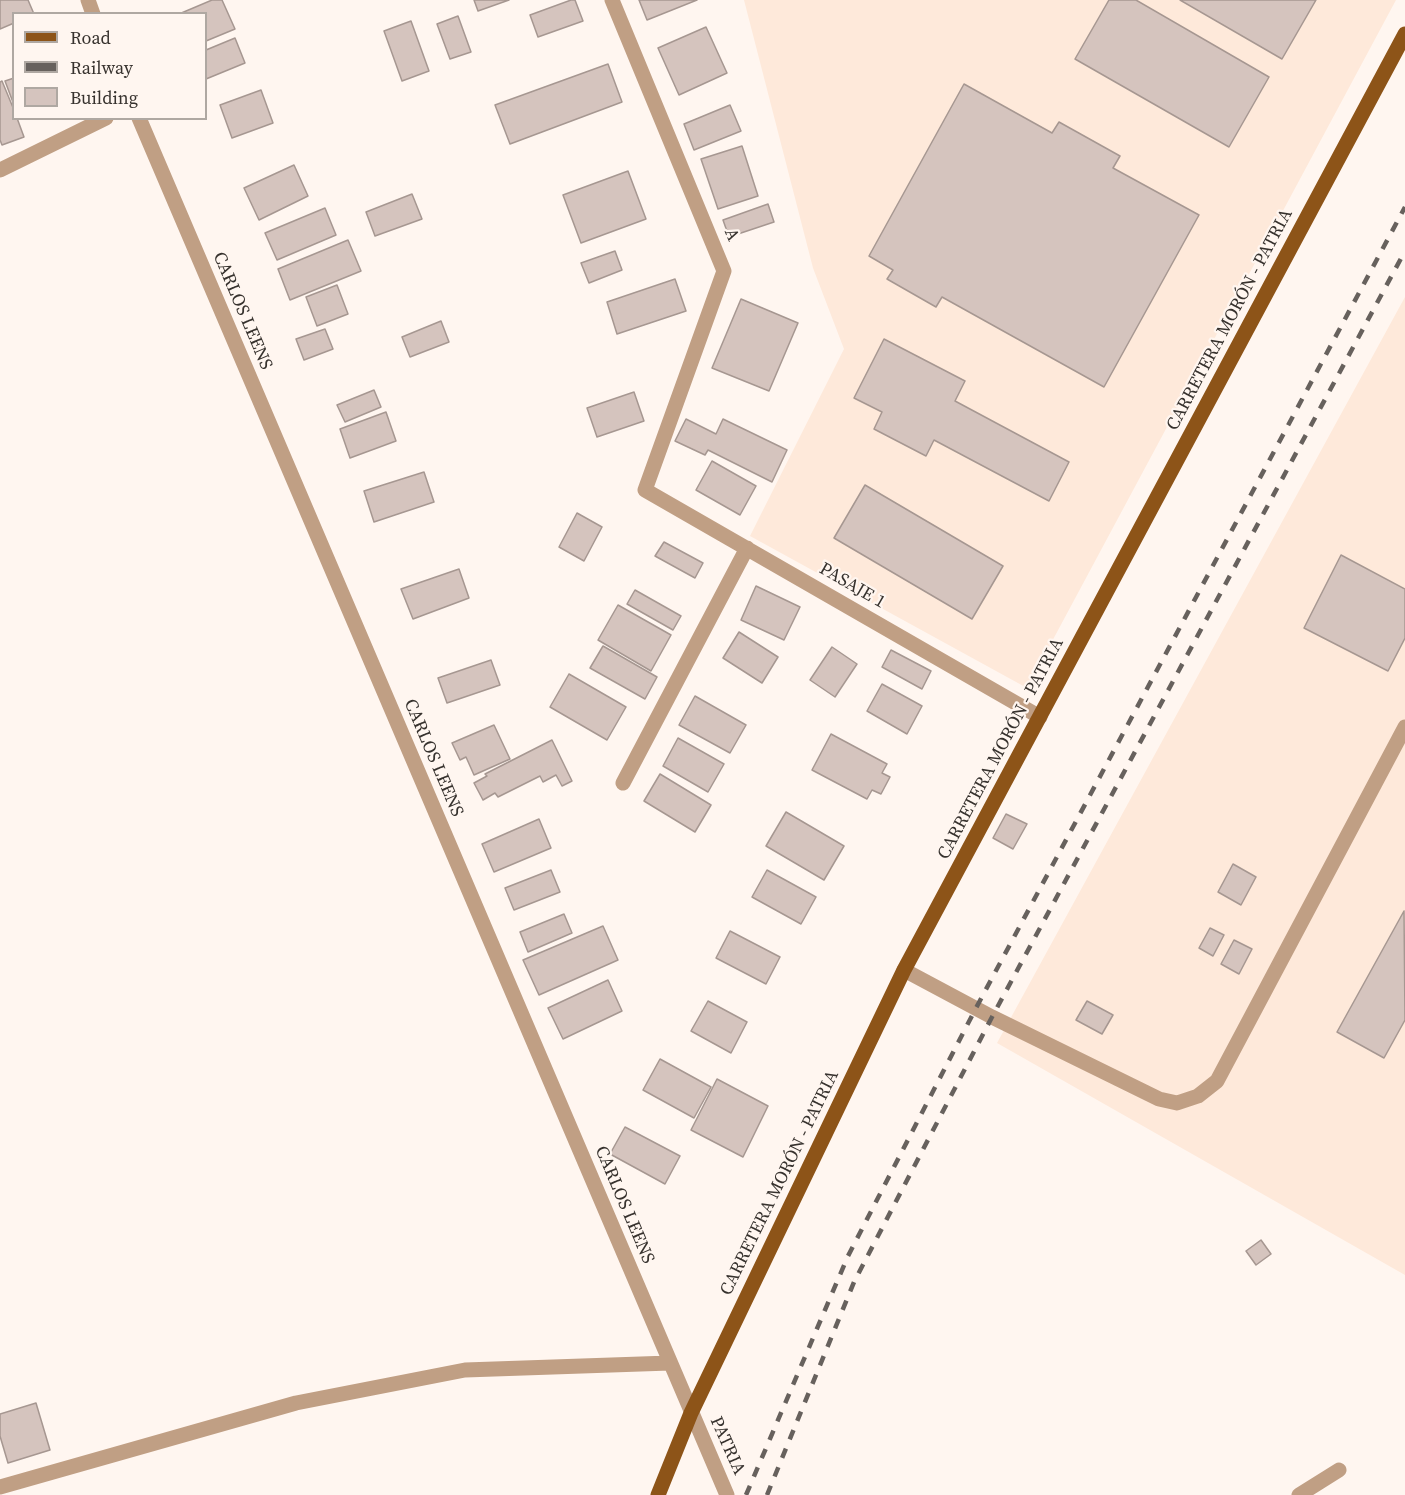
<!DOCTYPE html>
<html>
<head>
<meta charset="utf-8">
<style>
  body { margin:0 }
  #map { position:relative; width:1405px; height:1495px; overflow:hidden; background:#fff6f0; font-family:"Source Serif 4",serif }
  canvas { display:block }
  .legend { position:absolute; left:12px; top:12px; width:195px; height:108px; box-sizing:border-box; background:#fff6f0; border:2px solid #afa8a2; margin:0; padding:8px 10px; list-style:none; font-size:18px; color:#37322e }
  .legend li { display:flex; align-items:center; gap:12px; height:30px }
  .legend b { width:30px; border:2px solid #afa8a2 }
</style>
</head>
<body>
<div id="map">
<canvas width="1405" height="1495"></canvas>
<ul class="legend">
<li><b style="height:8px;background:#8d5418"></b>Road</li>
<li><b style="height:8px;background:#67615d"></b>Railway</li>
<li><b style="height:16px;background:#d5c4be"></b>Building</li>
</ul>
</div>
<script>
const g = document.querySelector('canvas').getContext('2d');
g.lineJoin = 'round';
function fillPath(path, color) { g.fillStyle = color; g.fill(path, 'evenodd'); }
const shape = rows => new Path2D(rows.map(r => 'M' + r).join(''));
function stroke(path, color, width, dash) { g.strokeStyle = color; g.lineWidth = width; g.lineCap = dash ? 'butt' : 'round'; g.setLineDash(dash || []); g.stroke(path); }
function drawText(font, color, halo, rows, align = 'center') {
  g.font = font + ' "Source Serif 4",serif'; g.lineWidth = 4.5; g.setLineDash([]); g.textBaseline = 'middle'; g.strokeStyle = halo; g.fillStyle = color; for (const [text, x, y, turn = 0] of rows) {
    g.save(); g.translate(x, y); g.rotate((+turn || 0) * Math.PI / 180); g.textAlign = isNaN(turn) ? turn : align; if (halo) g.strokeText(text, 0, 0); g.fillText(text, 0, 0); g.restore();
  }
}
fillPath(shape([
  [744,0,1396,0,1027,688,750,536,844,349,813,268],
  [1405,297,1405,1275,997,1043]
]), '#fee9da');
const building = shape([
  [0,0,28,0,34,14,14,14,14,23,0,29,0,0],
  [212,0,222,0,235,29,206,41,206,14,179,14,212,0],
  [474,0,509,0,478,11,474,0],
  [571,0,575,0,583,21,538,37,530,15,571,0],
  [639,0,697,0,647,20,639,0],
  [1109,0,1136,0,1269,77,1229,147,1075,59,1109,0],
  [1180,0,1316,0,1282,59,1180,0],
  [458,16,471,52,450,59,437,24,458,16],
  [411,21,429,71,402,81,384,31,411,21],
  [706,27,727,73,679,95,658,48,706,27],
  [235,38,245,63,206,79,206,50,235,38],
  [608,64,622,102,510,144,495,105,608,64],
  [14,78,14,105,5,81,14,78],
  [2,81,14,110,14,118,17,118,24,137,2,145,0,140,0,82,2,81],
  [964,84,1052,133,1059,122,1120,156,1113,168,1199,215,1104,387,942,297,936,307,887,279,893,270,869,256,964,84],
  [261,90,273,123,232,138,220,105,261,90],
  [730,105,741,131,694,150,684,124,730,105],
  [742,146,758,196,718,209,701,159,742,146],
  [294,165,308,196,259,220,244,188,294,165],
  [628,171,646,219,581,243,563,195,628,171],
  [412,194,422,219,375,236,366,212,412,194],
  [768,204,774,222,729,237,723,220,768,204],
  [325,208,336,235,277,260,265,233,325,208],
  [348,240,361,271,290,300,278,269,348,240],
  [615,251,622,270,589,283,581,263,615,251],
  [675,279,686,311,617,334,607,302,675,279],
  [337,285,348,314,317,326,306,297,337,285],
  [741,299,798,323,769,391,712,368,741,299],
  [441,321,449,342,410,357,402,337,441,321],
  [325,329,333,349,304,360,296,339,325,329],
  [884,339,965,381,955,401,1069,462,1049,501,934,440,926,456,874,429,882,412,854,398,884,339],
  [374,390,381,407,345,422,337,405,374,390],
  [634,392,644,421,597,437,587,408,634,392],
  [386,412,396,441,350,458,340,429,386,412],
  [686,419,716,434,723,419,787,450,772,482,708,450,705,455,675,441,686,419],
  [712,461,756,486,740,515,696,490,712,461],
  [424,472,434,502,374,522,364,491,424,472],
  [865,485,1003,566,972,619,834,538,865,485],
  [577,513,602,527,584,561,559,547,577,513],
  [664,542,703,563,695,578,655,556,664,542],
  [1341,555,1405,589,1405,638,1388,671,1304,628,1341,555],
  [459,569,469,598,413,619,401,589,459,569],
  [756,586,800,607,784,640,741,620,756,586],
  [635,590,681,616,673,630,627,604,635,590],
  [618,605,671,635,651,671,598,640,618,605],
  [739,632,778,657,762,683,723,658,739,632],
  [603,646,657,677,645,699,590,668,603,646],
  [832,647,857,664,835,697,810,680,832,647],
  [891,650,931,671,922,689,882,667,891,650],
  [491,660,500,685,447,703,438,678,491,660],
  [569,674,626,707,607,740,550,707,569,674],
  [882,684,922,706,907,734,867,711,882,684],
  [695,696,746,725,730,753,679,725,695,696],
  [494,725,510,759,474,775,466,757,460,760,452,743,494,725],
  [831,734,887,764,882,773,890,777,881,794,872,790,867,799,812,770,831,734],
  [678,738,724,764,708,792,663,766,678,738],
  [552,740,572,781,562,786,556,775,543,782,540,776,498,797,495,793,483,800,474,783,487,776,485,774,552,740],
  [660,774,711,805,695,832,644,801,660,774],
  [786,812,844,846,824,880,766,846,786,812],
  [1006,814,1027,824,1013,849,993,838,1006,814],
  [539,819,551,848,494,872,482,844,539,819],
  [1233,864,1256,877,1241,905,1218,892,1233,864],
  [551,870,560,892,514,910,505,888,551,870],
  [767,870,816,897,801,924,752,897,767,870],
  [1404,911,1405,1020,1384,1058,1337,1032,1404,911],
  [564,914,572,933,528,952,520,932,564,914],
  [603,926,618,960,539,995,523,960,603,926],
  [1210,928,1224,935,1213,956,1199,948,1210,928],
  [730,931,780,957,766,984,716,958,730,931],
  [1234,940,1252,949,1239,974,1221,964,1234,940],
  [608,980,622,1011,563,1039,548,1008,608,980],
  [708,1001,747,1022,731,1053,691,1031,708,1001],
  [1087,1001,1113,1015,1102,1034,1076,1020,1087,1001],
  [660,1059,711,1087,694,1118,643,1090,660,1059],
  [717,1079,768,1106,743,1157,691,1130,717,1079],
  [625,1127,680,1156,665,1184,610,1154,625,1127],
  [1261,1240,1271,1254,1256,1265,1246,1251,1261,1240],
  [36,1403,50,1450,8,1463,0,1436,0,1414,36,1403]
]);
fillPath(building, '#d5c4be');
stroke(building, '#a69791', 1.5);
stroke(shape([
  [88,0,93,14],
  [612,0,724,271,645,490,1040,717],
  [139,118,727,1495],
  [0,170,106,118],
  [623,783,747,548],
  [904,970,992,1017,1159,1099,1177,1103,1198,1096,1217,1081,1405,727],
  [0,1487,296,1403,465,1370,670,1363],
  [1299,1495,1339,1470]
]), '#c09f84', 15);
stroke(shape([
  [658,1495,691,1413,904,970,1405,34]
]), '#8d5418', 15);
stroke(shape([
  [746,1495,848,1256,976,1008,1405,207],
  [767,1495,854,1282,992,1017,1405,251]
]), '#67615d', 4.5, [10, 10]);
drawText('18px', '#37322e', '#fff6f0', [
  ["A",731,235,67],
  ["CARLOS LEENS",242,311,67],
  ["CARRETERA MORÓN - PATRIA",1230,320,-62],
  ["PASAJE 1",852,586,30],
  ["CARRETERA MORÓN - PATRIA",1001,749,-62],
  ["CARLOS LEENS",433,758,67],
  ["CARRETERA MORÓN - PATRIA",780,1183,-64],
  ["CARLOS LEENS",624,1205,67],
  ["PATRIA",727,1446,66]
]);
</script>
</body>
</html>
